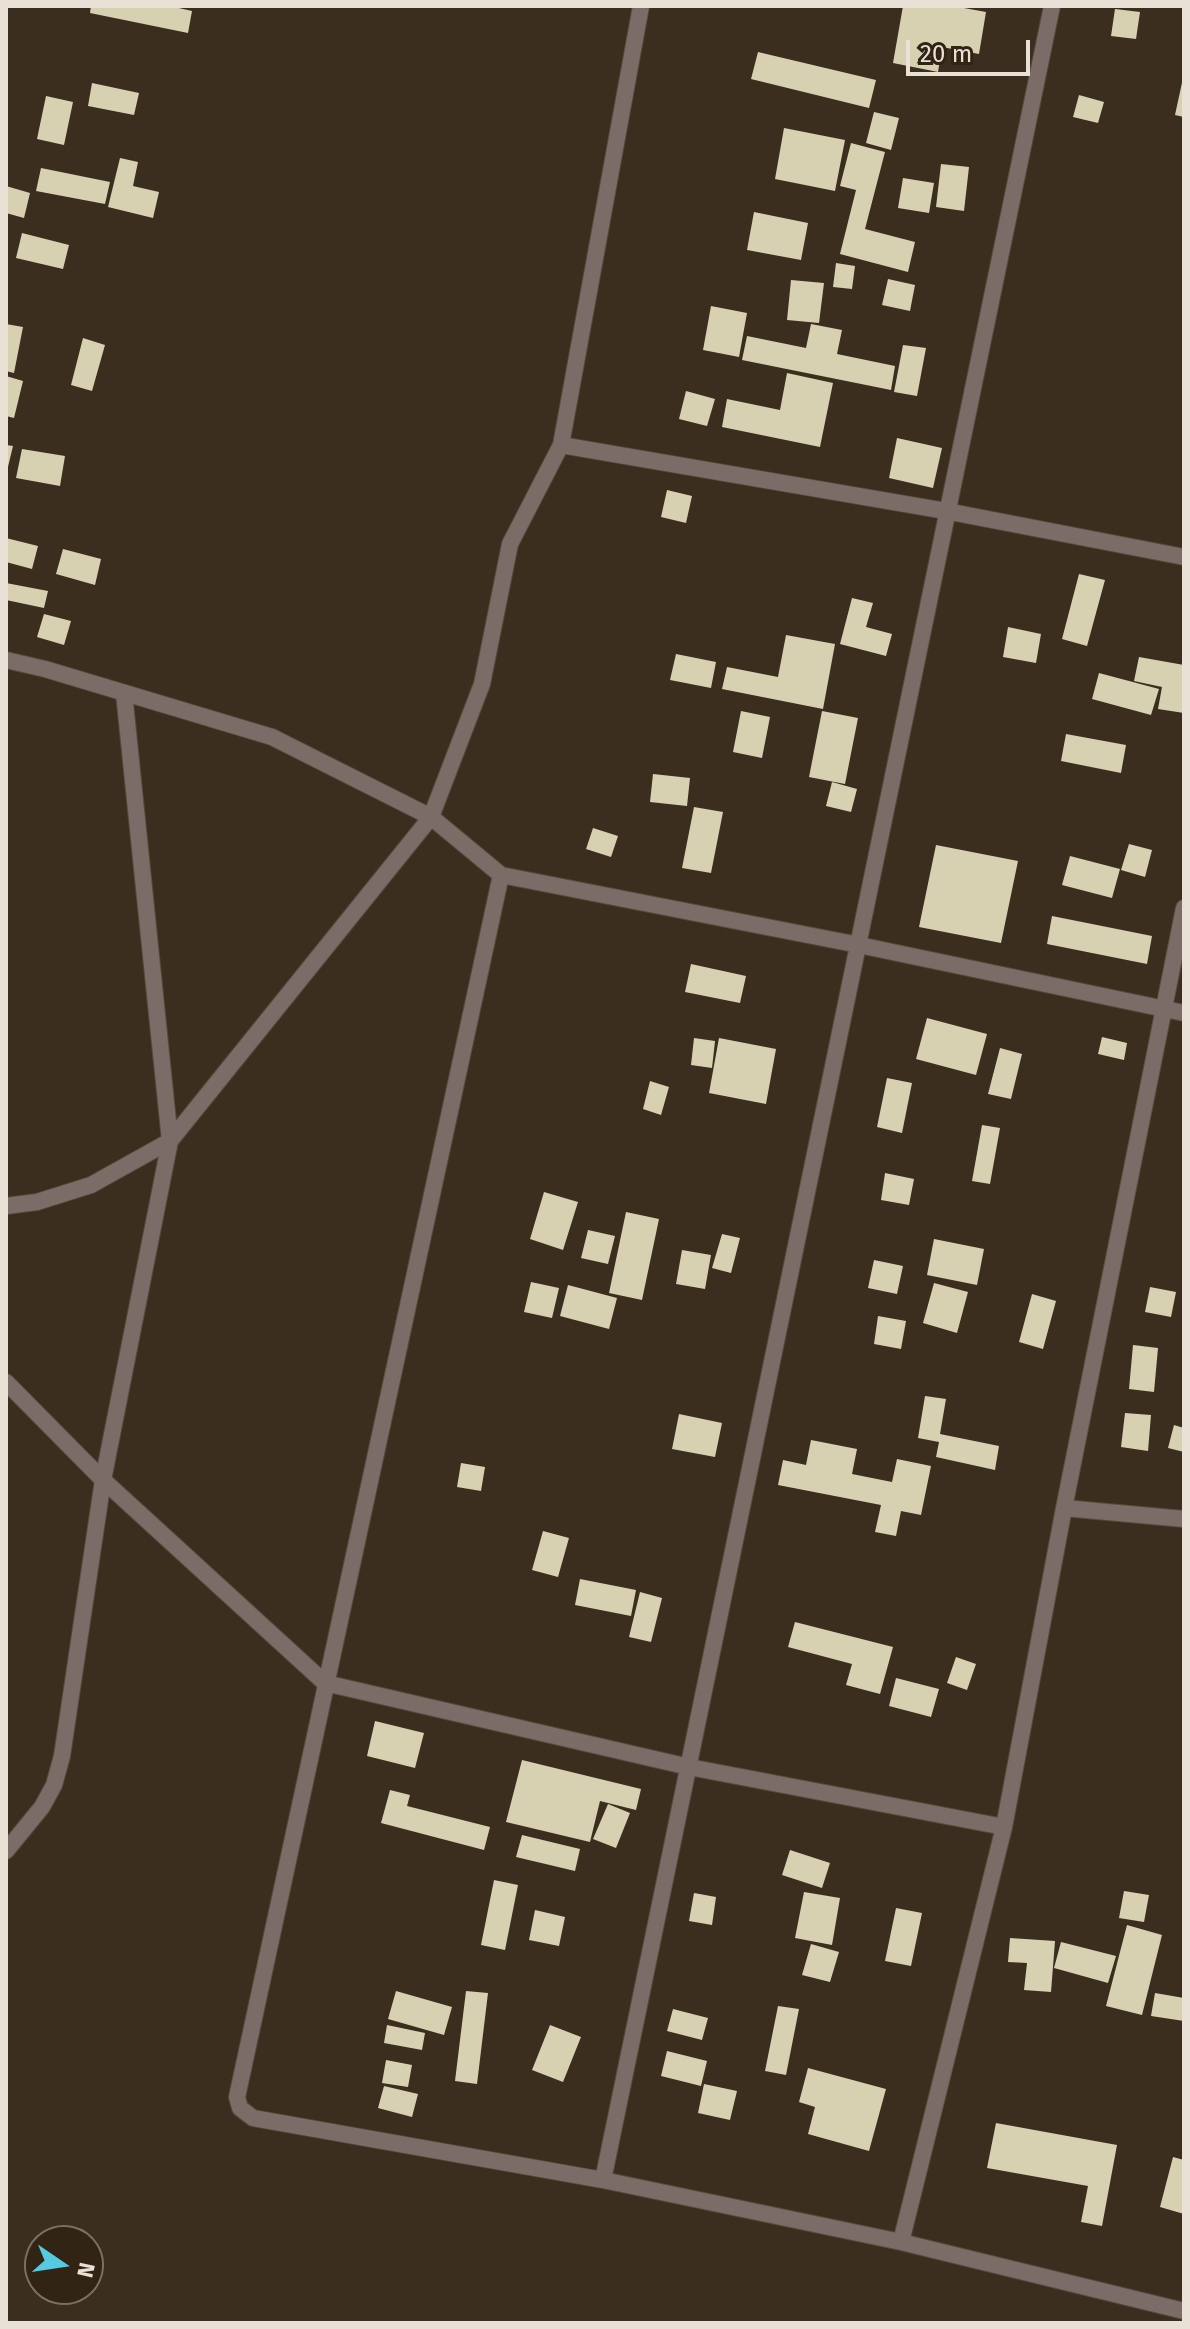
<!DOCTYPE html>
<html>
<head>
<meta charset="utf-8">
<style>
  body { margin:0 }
  #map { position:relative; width:1190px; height:2329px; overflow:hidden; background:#3c2e1e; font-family:"Fira Sans",sans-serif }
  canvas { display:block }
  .frame { position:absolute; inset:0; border:8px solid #e9e0d6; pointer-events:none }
  .north { position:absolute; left:24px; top:2225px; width:80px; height:80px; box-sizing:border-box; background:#322414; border:2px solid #7b6f62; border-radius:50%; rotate:103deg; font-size:22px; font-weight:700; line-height:32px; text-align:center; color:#e9e0d6 }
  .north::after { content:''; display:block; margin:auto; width:28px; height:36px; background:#55cae0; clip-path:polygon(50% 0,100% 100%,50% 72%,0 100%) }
  .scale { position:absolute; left:906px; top:40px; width:124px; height:36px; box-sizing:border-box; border:4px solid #e9e0d6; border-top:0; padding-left:10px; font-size:24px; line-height:28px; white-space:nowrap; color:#e9e0d6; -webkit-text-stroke:6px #322414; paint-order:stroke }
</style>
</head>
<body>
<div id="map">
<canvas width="1190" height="2329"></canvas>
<div class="frame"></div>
<div class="north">N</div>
<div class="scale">20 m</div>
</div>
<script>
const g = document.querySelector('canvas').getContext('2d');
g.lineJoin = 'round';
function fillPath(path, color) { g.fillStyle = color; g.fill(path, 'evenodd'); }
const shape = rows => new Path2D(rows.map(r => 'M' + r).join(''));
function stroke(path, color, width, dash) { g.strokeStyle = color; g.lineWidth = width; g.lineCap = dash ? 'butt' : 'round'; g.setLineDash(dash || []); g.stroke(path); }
fillPath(shape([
  [91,6,170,6,192,11,188,33,90,13],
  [903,6,953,6,986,12,979,54,942,47,938,72,893,63],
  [1115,9,1140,12,1136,39,1111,36],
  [758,52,876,80,869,108,751,79],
  [1183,78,1184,78,1184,117,1175,115],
  [92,83,139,93,134,115,88,106],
  [1079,95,1104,102,1098,123,1073,117],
  [46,96,73,102,64,145,37,139],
  [874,112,899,118,891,150,866,143],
  [784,128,845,140,835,191,775,179],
  [851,143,885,152,865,229,915,242,908,272,840,254,856,190,840,186],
  [120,158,138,162,133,186,159,192,153,218,108,207],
  [941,164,969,167,964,211,936,207],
  [41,168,110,182,105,204,36,191],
  [903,178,934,183,929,213,898,208],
  [6,186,30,193,24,218,6,213],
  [754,212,808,223,801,260,747,250],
  [22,233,69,245,63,269,16,258],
  [836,263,855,266,852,289,833,287],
  [888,279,915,285,910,311,882,305],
  [791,280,824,283,819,323,787,320],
  [711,306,747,313,739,357,703,350],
  [6,324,23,327,14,373,6,371],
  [811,324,842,330,837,354,895,366,891,390,742,360,747,336,806,348],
  [83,338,105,345,92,391,71,385],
  [903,345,926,348,917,396,894,392],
  [787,373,833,383,820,447,722,427,727,399,780,410],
  [6,376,23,381,14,418,6,416],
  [686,391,715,399,707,426,679,419],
  [897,438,942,448,933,488,889,478],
  [6,445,13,446,7,471,6,471],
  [22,449,65,456,60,486,16,478],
  [667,490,692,496,686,523,661,517],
  [6,538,38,546,32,569,6,562],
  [63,549,101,559,95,585,56,574],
  [1079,574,1105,580,1087,646,1062,639],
  [6,583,48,591,44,608,6,600],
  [852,598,873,603,866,627,892,634,886,656,840,644],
  [44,614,71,621,64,645,37,637],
  [1008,627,1041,634,1036,663,1003,657],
  [786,635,835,644,823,709,722,689,727,667,778,677],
  [676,654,716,662,711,688,670,680],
  [1139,657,1184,665,1184,713,1158,709,1162,687,1134,681],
  [1099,673,1159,689,1151,715,1092,699],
  [741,711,770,717,762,758,733,752],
  [822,711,858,718,845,784,809,777],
  [1066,734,1126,745,1121,773,1061,761],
  [653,774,690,778,687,806,650,802],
  [832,782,857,789,851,812,826,806],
  [694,807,723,812,711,873,682,868],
  [593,828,618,836,611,857,586,849],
  [1129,844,1152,850,1145,877,1121,870],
  [936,845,1018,861,1001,943,919,927],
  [1070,856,1120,869,1112,898,1062,885],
  [1052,916,1152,936,1147,964,1047,944],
  [691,964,746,976,740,1003,685,992],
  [927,1018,987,1034,976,1075,916,1059],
  [1102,1037,1127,1043,1124,1060,1098,1054],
  [694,1038,715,1041,712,1068,691,1065],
  [719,1038,776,1049,766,1104,709,1093],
  [1000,1048,1022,1054,1011,1099,988,1094],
  [887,1078,912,1083,902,1133,877,1127],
  [650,1081,669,1087,661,1115,643,1109],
  [982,1125,1000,1128,990,1184,972,1181],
  [885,1173,914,1179,909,1205,881,1200],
  [544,1192,578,1202,563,1250,530,1239],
  [626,1212,659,1219,642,1300,609,1293],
  [588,1230,615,1236,608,1264,581,1258],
  [722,1234,740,1238,731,1273,712,1268],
  [934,1239,984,1249,977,1285,927,1275],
  [682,1250,711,1255,705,1289,676,1284],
  [874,1260,903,1266,897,1294,868,1288],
  [531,1282,559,1288,552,1318,524,1312],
  [934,1283,968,1292,957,1333,923,1323],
  [568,1285,617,1298,609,1329,560,1316],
  [1150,1287,1176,1292,1171,1317,1145,1312],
  [1032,1294,1056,1301,1043,1349,1019,1342],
  [878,1316,906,1321,901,1349,874,1344],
  [1133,1345,1158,1348,1154,1392,1129,1389],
  [925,1396,946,1399,940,1434,999,1446,995,1470,936,1457,939,1442,918,1438],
  [1125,1413,1151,1415,1148,1451,1121,1447],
  [679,1414,722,1423,715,1457,672,1449],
  [1174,1425,1184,1428,1184,1452,1168,1448],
  [811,1440,857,1449,852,1474,892,1482,897,1459,931,1466,921,1515,901,1511,896,1536,875,1532,881,1505,778,1485,783,1460,806,1465],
  [461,1463,485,1467,481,1491,457,1487],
  [543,1531,569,1538,558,1577,532,1570],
  [580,1579,636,1590,631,1616,575,1605],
  [640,1592,662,1598,651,1642,629,1637],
  [795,1622,893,1647,880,1694,846,1685,852,1664,788,1647],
  [956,1657,976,1664,967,1690,947,1683],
  [896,1678,939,1689,931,1717,889,1706],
  [375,1721,424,1733,415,1768,367,1756],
  [522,1760,641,1789,636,1810,600,1801,590,1842,506,1822],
  [390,1790,410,1795,407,1806,490,1827,484,1850,381,1823],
  [608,1804,630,1813,616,1848,593,1839],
  [522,1835,580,1849,575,1871,516,1857],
  [790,1850,830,1863,822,1888,782,1875],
  [494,1880,518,1885,505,1950,481,1945],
  [1124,1891,1149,1895,1144,1922,1119,1918],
  [804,1892,840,1898,832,1945,795,1938],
  [694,1893,716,1897,712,1925,689,1921],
  [896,1908,922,1913,911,1966,885,1961],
  [535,1910,565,1917,559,1946,529,1940],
  [1127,1925,1162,1935,1142,2015,1106,2006],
  [1010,1938,1055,1941,1051,1992,1024,1990,1027,1963,1008,1962],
  [1061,1942,1116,1956,1108,1983,1054,1968],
  [811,1944,839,1952,830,1982,802,1975],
  [396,1991,452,2007,444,2035,388,2019],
  [466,1991,488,1993,477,2084,455,2081],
  [1155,1993,1184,1998,1184,2021,1151,2016],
  [778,2006,799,2009,786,2075,765,2071],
  [673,2009,708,2018,702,2040,667,2031],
  [387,2025,425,2033,422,2050,384,2043],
  [550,2025,581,2037,563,2082,532,2070],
  [667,2051,707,2061,701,2086,661,2076],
  [386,2060,412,2065,408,2087,382,2083],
  [808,2068,886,2089,869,2151,808,2134,815,2107,799,2102],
  [704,2084,737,2091,730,2120,698,2113],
  [384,2086,418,2094,412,2117,378,2108],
  [996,2123,1117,2145,1102,2226,1081,2222,1088,2186,987,2168],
  [1173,2157,1184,2160,1184,2214,1160,2207]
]), '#d8d1b1');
const minor = shape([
  [561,445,946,511,1184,557],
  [6,660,45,669,272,737,431,817,501,875,859,945,1184,1013],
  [501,875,237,2097,240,2108,253,2118,603,2180,901,2242,1004,1827,1064,1508,1184,908],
  [6,1206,37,1202,91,1185,170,1141,431,817,482,684,510,544,561,445,641,6],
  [6,1382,103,1480,325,1683,689,1767,1004,1827],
  [1064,1508,1184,1519],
  [6,1851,42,1807,54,1785,62,1756,103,1480,170,1141,124,693],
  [603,2180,1052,6],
  [901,2242,1184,2311]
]);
stroke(minor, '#584a3b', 18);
stroke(minor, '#7b6c68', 16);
</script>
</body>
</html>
